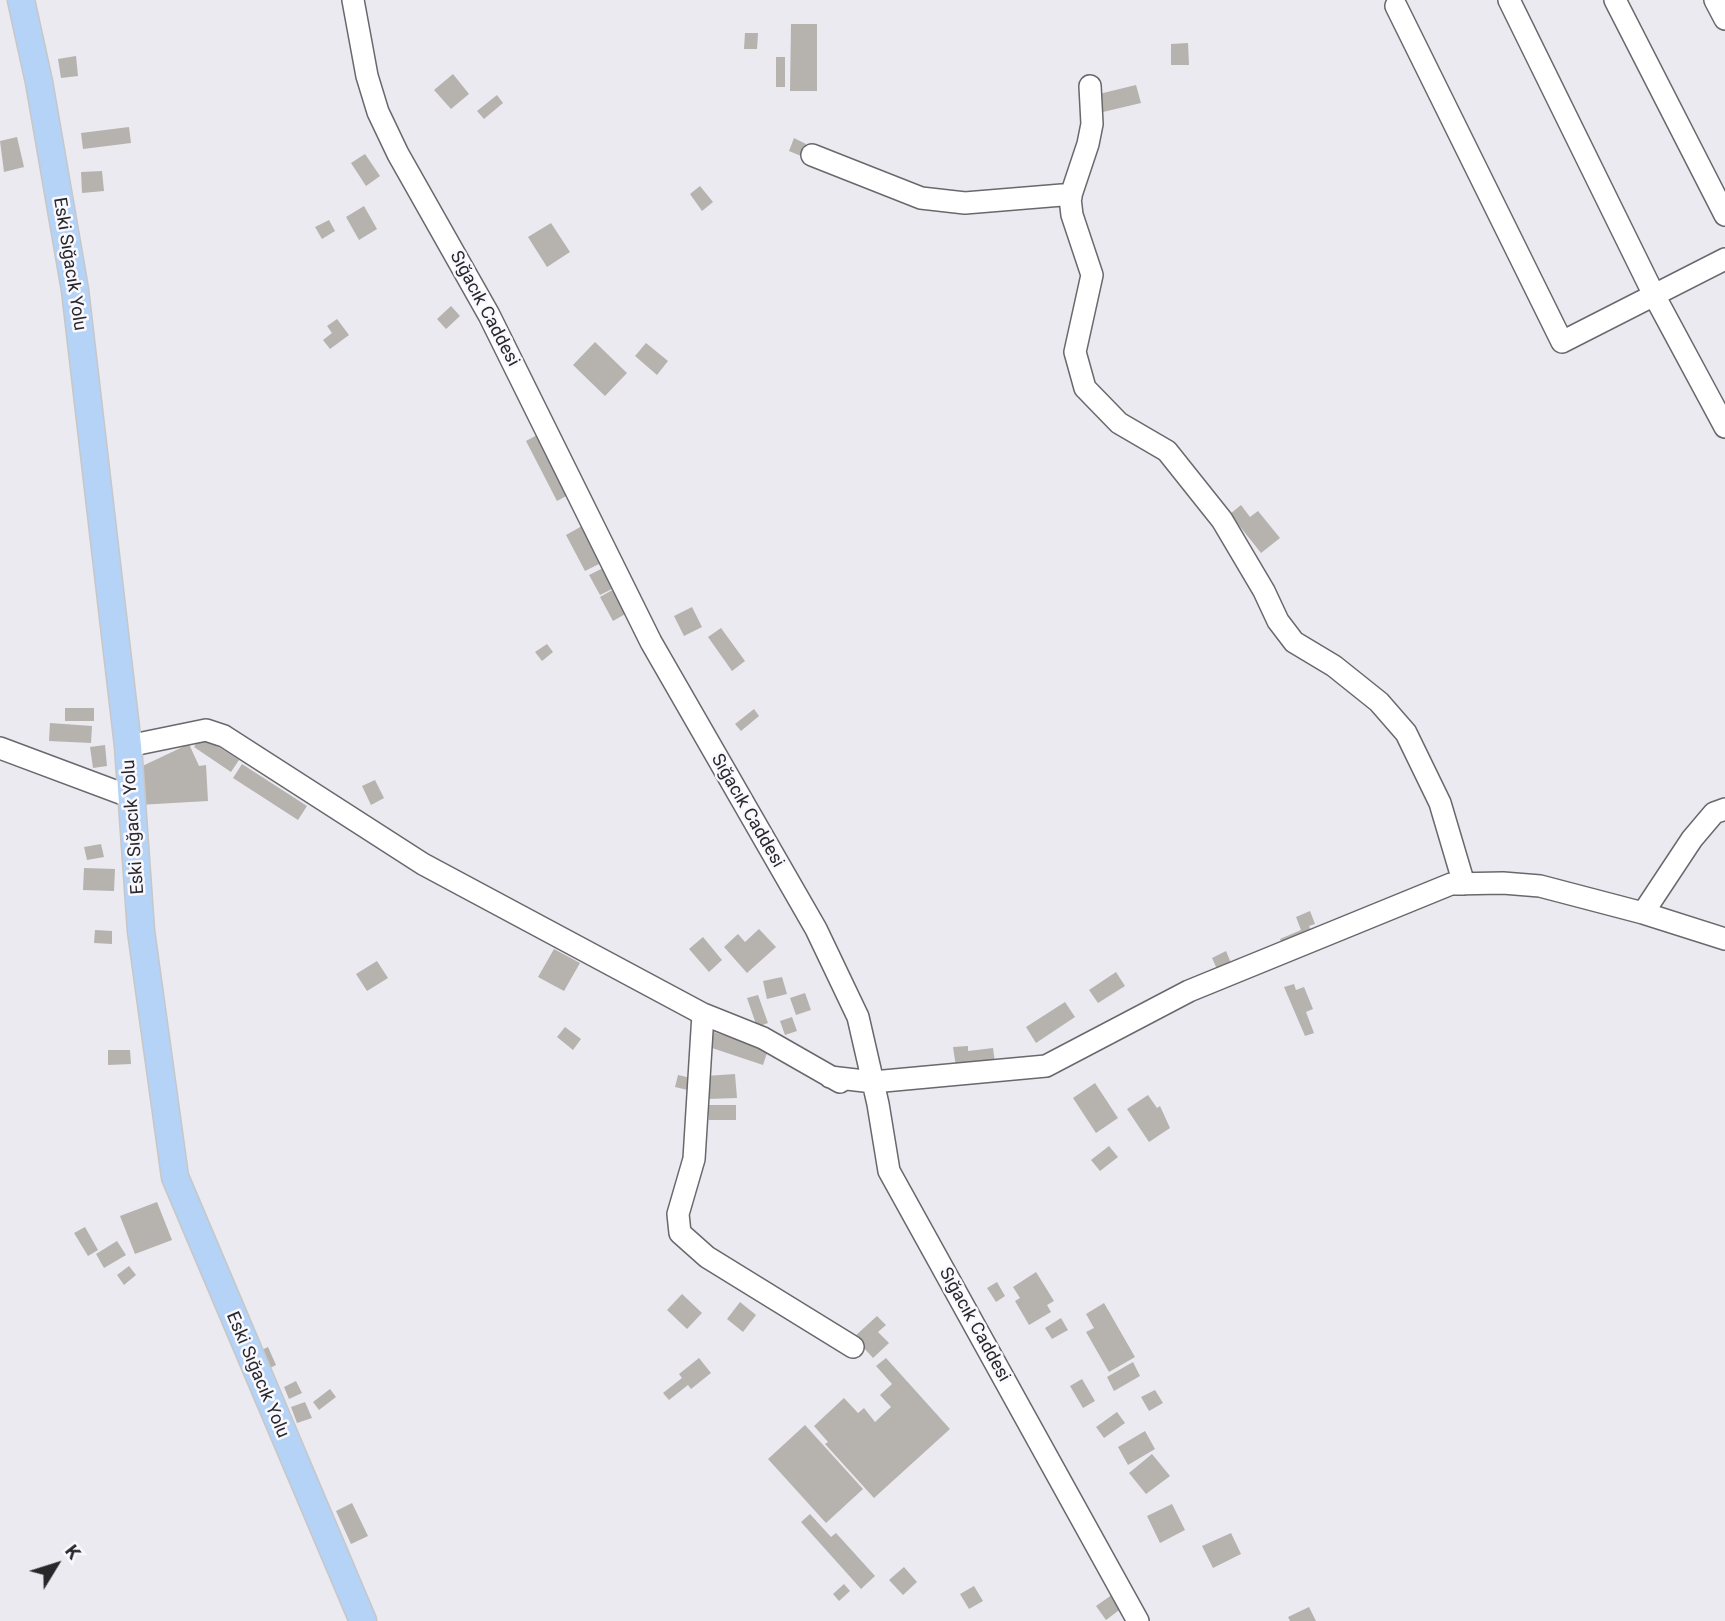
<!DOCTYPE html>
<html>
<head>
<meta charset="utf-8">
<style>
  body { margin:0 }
  #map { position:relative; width:1725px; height:1621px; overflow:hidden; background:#eaeaf0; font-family:Roboto,sans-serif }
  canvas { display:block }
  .north { position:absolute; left:21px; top:1530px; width:70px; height:70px; -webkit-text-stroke:5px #f8f8fe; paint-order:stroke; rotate:52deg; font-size:19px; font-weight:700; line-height:28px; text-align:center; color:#28282a }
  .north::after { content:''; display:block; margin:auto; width:24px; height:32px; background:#28282a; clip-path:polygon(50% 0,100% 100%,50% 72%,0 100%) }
</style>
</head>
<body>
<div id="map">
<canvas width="1725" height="1621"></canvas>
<div class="north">K</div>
</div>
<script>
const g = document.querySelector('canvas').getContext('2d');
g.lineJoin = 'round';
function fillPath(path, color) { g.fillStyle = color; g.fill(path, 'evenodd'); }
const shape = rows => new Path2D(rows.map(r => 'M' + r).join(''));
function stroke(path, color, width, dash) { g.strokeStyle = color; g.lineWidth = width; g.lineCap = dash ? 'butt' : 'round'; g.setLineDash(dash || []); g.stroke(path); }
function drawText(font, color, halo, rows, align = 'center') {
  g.font = font + ' Roboto,sans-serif'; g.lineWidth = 5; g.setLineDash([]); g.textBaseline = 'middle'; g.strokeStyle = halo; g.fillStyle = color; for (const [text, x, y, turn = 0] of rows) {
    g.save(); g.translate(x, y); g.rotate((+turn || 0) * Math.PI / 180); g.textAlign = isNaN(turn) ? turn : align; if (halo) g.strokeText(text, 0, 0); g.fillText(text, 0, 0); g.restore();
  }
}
fillPath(shape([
  [791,24,817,24,817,91,790,91],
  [745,33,758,33,757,49,744,49],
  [1188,43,1189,65,1171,65,1171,44],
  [76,56,78,76,61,78,58,59],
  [776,57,785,57,785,87,776,87],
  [453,74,469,94,451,109,434,90],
  [1136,85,1141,103,1103,112,1099,94],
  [497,95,503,103,484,119,477,111],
  [129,127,131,143,83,149,81,133],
  [17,137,24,167,4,172,0,141],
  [794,138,806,144,801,156,789,151],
  [365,154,380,176,366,186,351,163],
  [102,171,104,191,82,193,81,172],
  [700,186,713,202,702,211,690,194],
  [364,206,377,229,359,240,346,217],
  [329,220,335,231,322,239,315,227],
  [551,223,570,252,547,267,528,237],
  [451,306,460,316,446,329,437,319],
  [337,319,349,335,330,349,323,340,332,333,327,326],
  [595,342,627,373,605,396,573,365],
  [646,343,668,361,657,375,635,356],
  [539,434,570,494,557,501,526,441],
  [1241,505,1250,517,1258,511,1280,538,1261,553,1230,514],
  [582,526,601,563,585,571,566,535],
  [603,568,614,588,600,595,589,575],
  [614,589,627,613,613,621,600,597],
  [692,607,702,627,684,636,674,616],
  [721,628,745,661,732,671,708,637],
  [547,644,553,652,542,661,535,652],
  [65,708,94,708,94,721,65,721],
  [754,709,759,716,741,731,735,724],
  [50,723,92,726,91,743,49,741],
  [201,736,239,760,231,772,194,747],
  [189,744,199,766,206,765,208,801,138,805,136,769],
  [105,745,107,766,93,768,90,747],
  [242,764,307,806,298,820,233,778],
  [375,780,384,798,371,805,362,786],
  [101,844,104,857,87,860,84,847],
  [84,868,115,869,114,891,83,890],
  [1310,911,1315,924,1309,926,1313,937,1284,949,1280,939,1301,930,1296,917],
  [759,929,776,947,747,973,724,947,738,934,745,942],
  [95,930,112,931,112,944,94,943],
  [703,937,722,960,709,972,689,949],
  [554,949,580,963,564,991,538,977],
  [1226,951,1231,963,1217,969,1212,958],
  [377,961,388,978,367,991,356,974],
  [1116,972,1125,986,1098,1003,1089,990],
  [782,977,787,994,767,999,763,981],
  [1294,984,1296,990,1304,987,1313,1009,1306,1012,1314,1033,1305,1036,1284,987],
  [805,993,811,1010,796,1015,790,998],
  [758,995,768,1023,757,1027,747,998],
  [1065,1002,1075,1017,1036,1043,1026,1027],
  [792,1017,797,1031,785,1035,780,1021],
  [565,1027,581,1039,573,1050,557,1037],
  [714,1032,768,1050,763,1065,709,1047],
  [968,1046,968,1051,993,1048,995,1063,956,1067,953,1047],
  [108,1050,130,1050,131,1064,108,1065],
  [735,1074,737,1098,707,1099,706,1076],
  [678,1075,695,1079,692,1091,675,1087],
  [1095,1083,1118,1118,1096,1133,1073,1098],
  [1148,1095,1157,1108,1160,1106,1170,1128,1149,1142,1127,1109],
  [708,1105,736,1105,736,1120,709,1120],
  [1109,1146,1118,1157,1100,1171,1091,1160],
  [157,1202,172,1240,135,1254,120,1216],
  [85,1227,98,1250,88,1256,74,1233],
  [117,1241,126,1255,104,1268,96,1254],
  [129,1266,136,1275,124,1285,117,1275],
  [1036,1272,1054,1301,1047,1305,1051,1312,1029,1325,1015,1301,1020,1298,1013,1287],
  [997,1282,1005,1296,996,1302,987,1288],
  [682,1294,702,1313,687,1329,667,1310],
  [740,1302,756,1315,743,1332,727,1319],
  [1104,1303,1135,1357,1109,1372,1086,1332,1094,1328,1086,1314],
  [877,1316,886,1325,878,1332,889,1343,873,1358,854,1337],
  [1061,1318,1068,1330,1052,1339,1045,1328],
  [268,1347,276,1365,266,1370,258,1352],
  [699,1358,711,1373,691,1389,688,1385,669,1400,663,1393,682,1378,679,1374],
  [886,1358,950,1429,874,1498,825,1444,828,1442,814,1426,844,1398,858,1413,864,1408,875,1422,891,1407,880,1395,892,1384,876,1366],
  [1133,1362,1140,1376,1114,1391,1107,1377],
  [1082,1379,1095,1401,1083,1408,1070,1386],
  [296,1381,302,1393,289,1399,284,1387],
  [330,1389,336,1397,319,1410,313,1402],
  [1155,1390,1163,1403,1149,1411,1141,1397],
  [305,1402,312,1418,297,1423,291,1407],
  [1117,1412,1125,1423,1104,1438,1096,1427],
  [805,1425,863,1489,826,1523,768,1459],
  [1145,1431,1155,1449,1128,1465,1118,1447],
  [1152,1454,1170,1476,1146,1494,1129,1473],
  [352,1503,368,1536,351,1544,336,1511],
  [1172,1504,1185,1530,1160,1543,1147,1516],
  [810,1514,831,1537,836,1533,875,1576,861,1589,801,1522],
  [1231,1533,1241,1554,1213,1568,1202,1546],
  [904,1567,917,1582,903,1595,889,1580],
  [844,1584,850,1591,839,1601,833,1594],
  [974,1586,983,1601,969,1609,960,1594],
  [1116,1592,1126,1605,1106,1620,1096,1606],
  [1309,1607,1316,1621,1290,1621,1288,1617]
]), '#b6b2ad');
const minor = shape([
  [353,0,367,76,378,112,398,154,489,315,651,642,816,929,858,1017,878,1104,889,1171,1138,1621],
  [1509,0,1654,295,1725,427],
  [1615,0,1725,215],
  [1715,0,1725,19],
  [1396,6,1562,342,1725,259],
  [1090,86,1092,124,1088,144,1070,198,1072,215,1092,275,1075,352,1085,388,1119,423,1167,451,1222,520,1264,591,1278,621,1294,642,1334,666,1379,702,1406,733,1440,803,1464,884],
  [812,155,921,198,965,203,1062,195,1071,197],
  [128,746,206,730,224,736,423,864,703,1014,763,1038,840,1082],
  [0,748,131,797],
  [1643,913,1692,839,1714,813,1725,809],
  [703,1014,694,1159,678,1214,680,1233,707,1257,853,1347],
  [830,1077,873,1082,1046,1066,1189,991,1451,884,1503,883,1540,886,1643,913,1725,939]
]);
const major = shape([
  [21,0,39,82,75,290,128,746,141,931,175,1177,363,1621]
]);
stroke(minor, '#68686d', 24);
stroke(major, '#c7c7c8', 29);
stroke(minor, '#fff', 21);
stroke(major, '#b4d3f7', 26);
drawText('18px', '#28282a', '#f8f8fe', [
  ["Eski Sığacık Yolu",69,264,81],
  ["Sığacık Caddesi",484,309,62],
  ["Sığacık Caddesi",747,811,60],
  ["Eski Sığacık Yolu",134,827,-94],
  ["Sığacık Caddesi",974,1325,61],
  ["Eski Sığacık Yolu",257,1375,67]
]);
</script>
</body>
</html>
